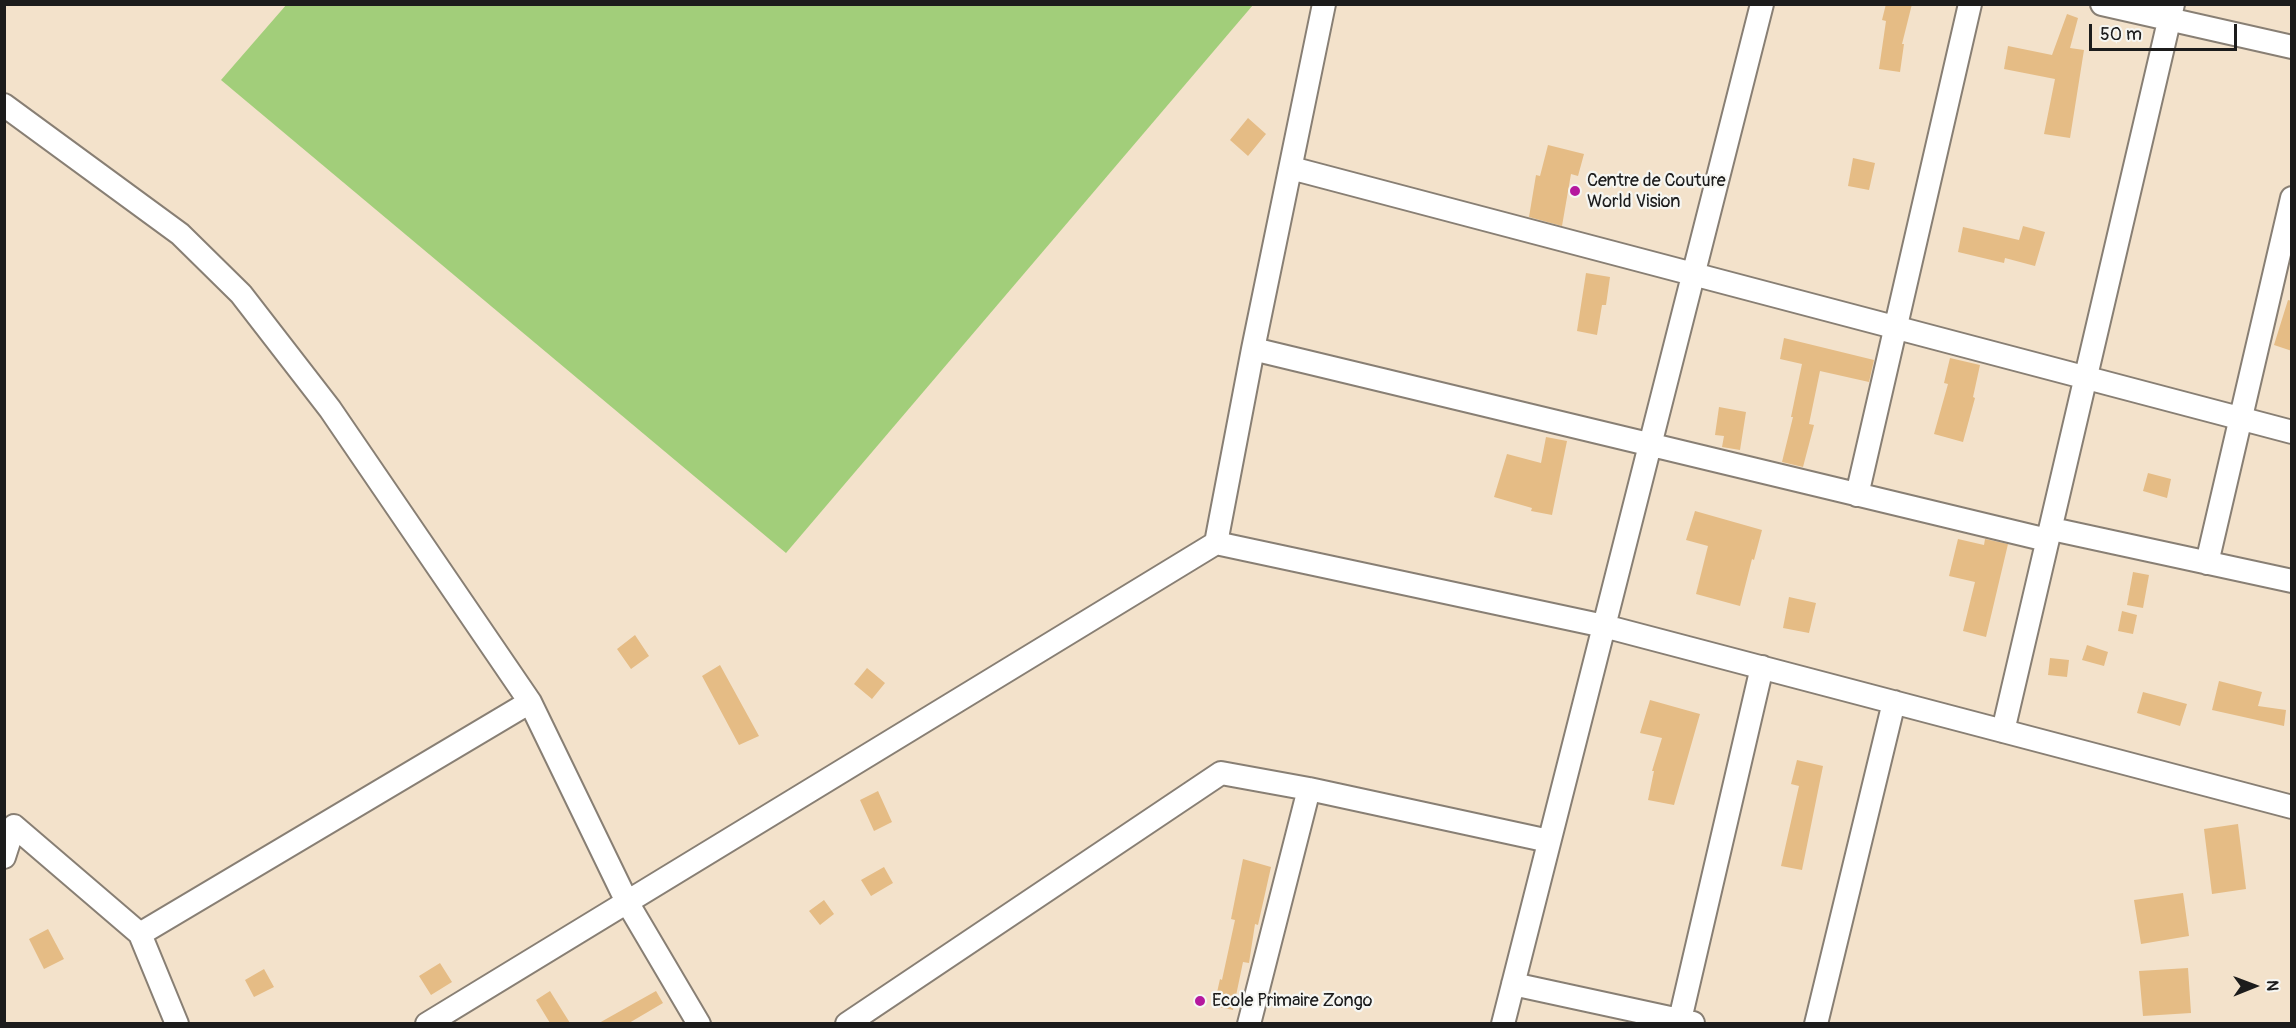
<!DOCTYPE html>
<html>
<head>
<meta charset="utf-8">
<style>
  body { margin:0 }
  #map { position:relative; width:2296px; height:1028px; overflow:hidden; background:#f3e2cb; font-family:Pangolin,sans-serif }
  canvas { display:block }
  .frame { position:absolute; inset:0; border:6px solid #1c1c1c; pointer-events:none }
  .north { position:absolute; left:2224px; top:956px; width:60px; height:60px; -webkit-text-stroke:4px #f6f6f2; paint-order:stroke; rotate:89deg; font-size:16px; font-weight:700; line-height:24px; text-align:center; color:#1c1c1c }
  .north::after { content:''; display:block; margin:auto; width:21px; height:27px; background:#1c1c1c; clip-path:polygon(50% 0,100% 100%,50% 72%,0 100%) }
  .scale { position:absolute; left:2089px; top:24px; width:148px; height:27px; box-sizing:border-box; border:3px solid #1c1c1c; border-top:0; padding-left:8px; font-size:18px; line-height:21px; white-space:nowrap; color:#1c1c1c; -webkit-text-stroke:4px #f6f6f2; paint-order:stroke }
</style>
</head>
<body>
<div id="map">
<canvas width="2296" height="1028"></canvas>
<div class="frame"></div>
<div class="north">N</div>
<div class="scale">50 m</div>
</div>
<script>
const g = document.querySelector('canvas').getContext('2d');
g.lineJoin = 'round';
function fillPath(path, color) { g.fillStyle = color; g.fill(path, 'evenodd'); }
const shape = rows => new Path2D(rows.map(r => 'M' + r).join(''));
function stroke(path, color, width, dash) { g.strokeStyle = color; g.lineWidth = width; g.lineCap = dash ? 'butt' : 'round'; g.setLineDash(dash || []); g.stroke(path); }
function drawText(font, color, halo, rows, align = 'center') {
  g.font = font + ' Pangolin,sans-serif'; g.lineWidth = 4.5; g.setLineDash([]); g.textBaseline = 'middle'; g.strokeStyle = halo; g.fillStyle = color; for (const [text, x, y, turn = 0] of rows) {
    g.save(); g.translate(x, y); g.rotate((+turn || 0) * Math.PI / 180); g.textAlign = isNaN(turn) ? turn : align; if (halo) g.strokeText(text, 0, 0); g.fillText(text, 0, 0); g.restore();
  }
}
fillPath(shape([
  [287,4,1253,4,1253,5,786,553,221,80]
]), '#a2ce7a');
fillPath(shape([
  [1886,4,1912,4,1902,44,1904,44,1900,72,1879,69,1886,21,1882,20],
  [2067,14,2078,18,2070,48,2084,50,2070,138,2044,134,2055,79,2004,69,2008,46,2052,55],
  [1248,118,1266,134,1248,156,1230,140],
  [1548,145,1584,154,1578,176,1571,174,1562,226,1529,217,1536,175,1540,176],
  [1853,158,1875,163,1869,190,1848,186],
  [2023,226,2045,232,2035,266,2005,258,2004,263,1958,252,1963,227,2019,240],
  [1586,273,1610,277,1606,305,1602,305,1597,335,1577,331],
  [2288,300,2292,301,2292,351,2274,345],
  [1784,338,1874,360,1869,382,1820,371,1809,424,1814,425,1803,467,1782,462,1793,417,1791,417,1802,364,1780,359],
  [1950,358,1980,365,1973,397,1975,398,1963,442,1934,434,1948,384,1944,383],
  [1719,407,1746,412,1740,450,1722,447,1724,436,1715,435],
  [1546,437,1567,441,1552,515,1531,511,1532,508,1494,497,1507,454,1541,463],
  [2148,473,2171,479,2167,498,2143,491],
  [1695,511,1762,530,1754,560,1752,559,1740,606,1696,594,1708,546,1686,540],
  [1958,539,1984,545,1985,539,2008,544,1986,637,1963,631,1975,582,1949,576],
  [2133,572,2149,575,2143,608,2127,605],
  [1789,597,1816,603,1809,633,1783,628],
  [2122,611,2137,615,2133,634,2118,631],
  [635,635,649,656,631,669,617,649],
  [2087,645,2108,652,2104,666,2082,660],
  [2050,658,2069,660,2067,677,2048,675],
  [720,665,759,736,739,745,702,676],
  [867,668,885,683,872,699,854,684],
  [2219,681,2262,692,2258,706,2286,710,2284,726,2212,710],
  [2143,692,2187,704,2180,726,2137,713],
  [1650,700,1700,714,1674,805,1648,800,1654,771,1652,771,1662,738,1640,733],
  [1797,760,1823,766,1802,870,1781,866,1799,786,1791,784],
  [878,791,892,822,874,831,860,800],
  [2238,824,2246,889,2212,894,2204,829],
  [1243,859,1271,867,1258,925,1255,924,1249,963,1243,962,1233,1010,1214,1006,1220,979,1222,980,1235,920,1231,919],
  [884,867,893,883,871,896,861,880],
  [2183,893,2189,936,2141,944,2134,900],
  [824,900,834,914,820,925,809,911],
  [48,929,64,959,44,969,29,939],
  [440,963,452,982,431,995,419,976],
  [2188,968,2191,1013,2143,1016,2139,971],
  [264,969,274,987,254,997,245,980],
  [550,991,570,1023,550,1023,536,1000],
  [656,991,663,1003,629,1023,599,1023]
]), '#e5bc85');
const minor = shape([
  [2102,4,2292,47],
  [4,105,180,234,241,294,330,409,530,702,627,902,699,1024],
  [1291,168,2292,432],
  [1253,349,2047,540],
  [1857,495,1970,4],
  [2052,529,2292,581],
  [1216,543,1253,349,1324,4],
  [2207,563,2292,198],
  [2003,731,2173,4],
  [4,857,14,826,140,934,177,1024],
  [140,934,530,702],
  [1513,984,1693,1023],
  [427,1024,1216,543,1604,626,2292,807],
  [847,1024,1221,773,1309,789,1549,841],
  [1249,1024,1309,789],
  [1503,1024,1762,4],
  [1679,1024,1762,667],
  [1816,1024,1894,702]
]);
stroke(minor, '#887f74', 26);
stroke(minor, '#fff', 22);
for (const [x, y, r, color] of [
  [1575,191,6,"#b5179e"],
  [1200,1001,6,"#b5179e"]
]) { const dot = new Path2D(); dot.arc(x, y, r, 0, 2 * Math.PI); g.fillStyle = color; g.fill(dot); stroke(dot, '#f6f6f2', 2); }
drawText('18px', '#1c1c1c', '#f6f6f2', [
  ["Centre de Couture",1587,181],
  ["World Vision",1587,202],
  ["Ecole Primaire Zongo",1212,1001]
], 'left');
</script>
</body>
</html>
